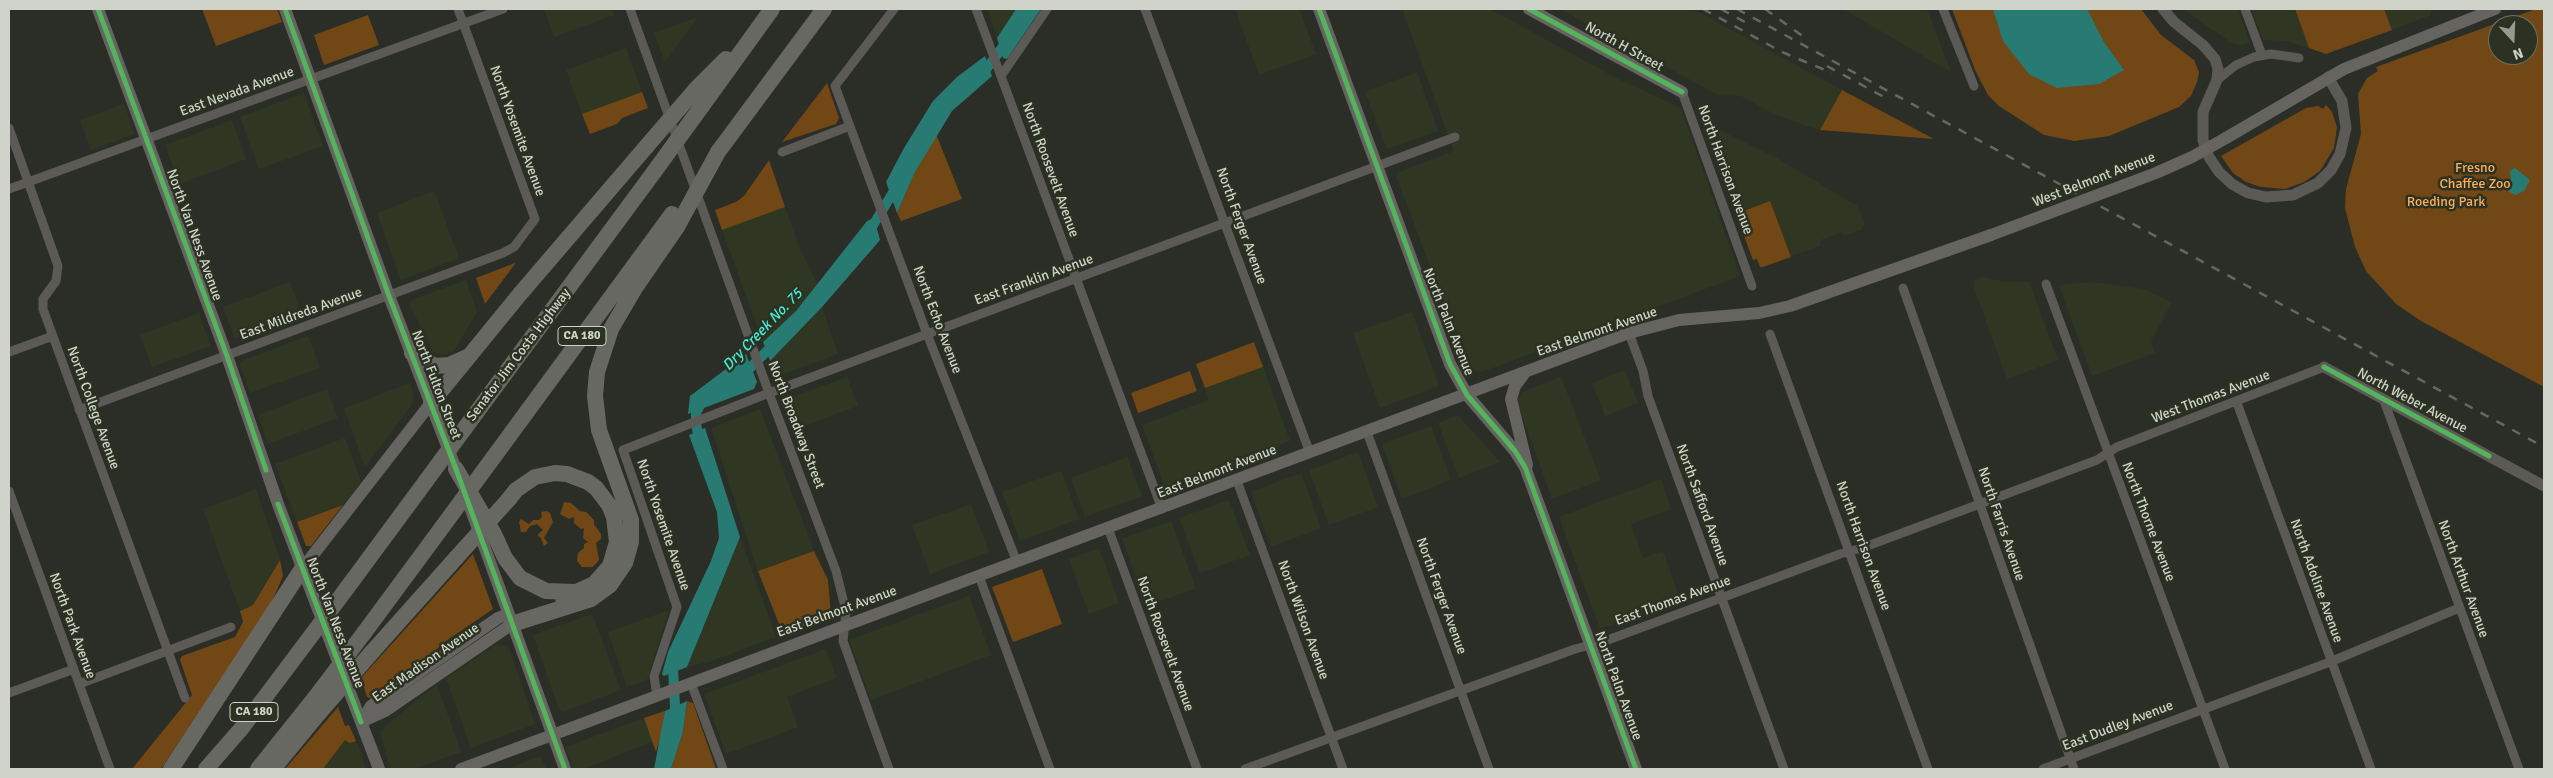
<!DOCTYPE html>
<html>
<head>
<meta charset="utf-8">
<style>
  body { margin:0 }
  #map { position:relative; width:2553px; height:778px; overflow:hidden; background:#2b2e26; font-family:Signika,sans-serif }
  canvas { display:block }
  .frame { position:absolute; inset:0; border:10px solid #cfd3c9; pointer-events:none }
  .north { position:absolute; left:2488px; top:15px; width:50px; height:50px; box-sizing:border-box; background:#2c3222; border:1px solid #6d7265; border-radius:50%; rotate:160deg; font-size:14px; font-weight:700; line-height:20px; text-align:center; color:#cfd3c9 }
  .north::after { content:''; display:block; margin:auto; width:18px; height:22px; background:#969990; clip-path:polygon(50% 0,100% 100%,50% 72%,0 100%) }
</style>
</head>
<body>
<div id="map">
<canvas width="2553" height="778"></canvas>
<div class="frame"></div>
<div class="north">N</div>
</div>
<script>
const g = document.querySelector('canvas').getContext('2d');
g.lineJoin = 'round';
function fillPath(path, color) { g.fillStyle = color; g.fill(path, 'evenodd'); }
const shape = rows => new Path2D(rows.map(r => 'M' + r).join(''));
function stroke(path, color, width, dash) { g.strokeStyle = color; g.lineWidth = width; g.lineCap = dash ? 'butt' : 'round'; g.setLineDash(dash || []); g.stroke(path); }
function drawText(font, color, halo, rows, align = 'center') {
  g.font = font + ' Signika,sans-serif'; g.lineWidth = 5; g.setLineDash([]); g.textBaseline = 'middle'; g.strokeStyle = halo; g.fillStyle = color; for (const [text, x, y, turn = 0] of rows) {
    g.save(); g.translate(x, y); g.rotate((+turn || 0) * Math.PI / 180); g.textAlign = isNaN(turn) ? turn : align; if (halo) g.strokeText(text, 0, 0); g.fillText(text, 0, 0); g.restore();
  }
}
fillPath(shape([
  [544,9,611,9,614,15,554,37],
  [987,9,1016,9,997,38],
  [1235,9,1299,9,1316,54,1259,75],
  [1402,9,1490,9,1616,78,1681,108,1740,276,1487,370,1477,372,1475,370,1464,356,1396,176,1397,173,1454,151],
  [1560,9,1693,9,1842,90,1820,130,1807,126,1774,114,1741,96,1718,95],
  [1843,9,1927,9,1951,72],
  [2183,9,2238,9,2250,43,2240,45,2230,42],
  [2251,9,2295,9,2309,48,2286,41,2263,40],
  [2384,9,2435,9,2430,11,2431,15,2392,30],
  [698,17,666,61,664,60,654,33],
  [626,48,642,92,582,114,566,70],
  [1417,72,1438,131,1387,149,1365,92],
  [304,93,323,146,259,169,240,117],
  [124,104,135,134,91,150,80,120],
  [232,120,246,159,179,184,165,145],
  [1705,123,1777,158,1857,206,1865,222,1862,229,1845,236,1842,232,1821,240,1820,246,1760,267,1757,259,1753,260],
  [434,191,459,258,401,280,377,213],
  [785,207,799,246,818,285,796,311,763,342,722,230],
  [1982,277,2005,282,2029,282,2058,360,2007,379,1973,285,1975,280],
  [466,280,477,312,454,351,442,356,433,352,410,305,412,300],
  [290,282,301,313,234,338,223,307],
  [2092,282,2143,289,2172,302,2151,341,2155,353,2092,376,2059,285],
  [822,307,838,354,775,377,770,361],
  [1412,312,1439,386,1380,408,1353,333],
  [199,313,211,346,152,367,140,335],
  [308,336,320,368,250,393,239,364,241,361],
  [1263,367,1290,441,1165,487,1142,425,1209,400,1205,388],
  [1625,370,1638,403,1605,416,1592,383],
  [847,377,858,406,795,429,785,400],
  [1561,377,1601,480,1552,499,1517,402,1522,392],
  [410,383,414,395,411,406,365,467,344,408],
  [327,389,338,418,268,444,258,415],
  [760,409,814,551,758,571,711,428],
  [1458,415,1500,462,1459,478,1438,423],
  [1431,426,1451,480,1402,499,1382,444],
  [345,438,361,482,343,505,297,522,275,464],
  [1358,452,1378,507,1329,525,1309,470],
  [1127,457,1142,496,1085,517,1071,478],
  [1061,471,1079,519,1020,541,1002,492],
  [1301,473,1321,528,1271,547,1251,492],
  [1661,479,1671,509,1631,524,1643,558,1663,551,1680,599,1600,629,1559,517],
  [256,489,280,560,253,605,240,611,203,509],
  [1229,500,1250,555,1200,573,1179,518],
  [971,504,989,552,930,574,912,525],
  [1171,521,1196,588,1147,606,1122,539],
  [740,537,776,637,712,661,687,667],
  [1099,548,1119,603,1089,614,1069,559],
  [969,596,991,655,871,700,849,640],
  [669,610,647,680,627,687,608,632],
  [592,614,621,690,563,712,559,709,533,635],
  [497,644,509,648,535,724,471,748,446,678],
  [826,649,837,678,787,697,798,727,726,754,704,694],
  [437,684,461,752,413,769,390,769,380,733,382,729],
  [644,718,653,741,584,769,573,769,565,747],
  [350,734,358,745,366,769,323,769],
  [541,756,546,769,506,769]
]), '#2f3723');
fillPath(shape([
  [202,9,277,9,282,22,216,46],
  [1952,9,2141,9,2161,35,2194,60,2199,72,2197,82,2191,96,2179,107,2109,136,2074,141,2044,135,1999,106,1988,95,1975,70],
  [2295,9,2384,9,2392,30,2326,54,2309,48],
  [2536,9,2544,9,2544,387,2421,321,2396,304,2366,271,2355,247,2345,208,2346,189,2361,134,2358,94,2367,78,2378,71,2376,67],
  [2498,25,2528,25,2528,55,2498,55],
  [368,15,379,45,324,65,314,35],
  [827,83,839,118,836,124,782,142],
  [1842,90,1934,139,1820,130],
  [642,92,648,108,622,118,617,124,590,134,582,114],
  [2326,105,2332,112,2337,127,2334,148,2320,171,2304,182,2285,189,2261,187,2246,182,2233,173,2221,156,2306,108,2318,106,2323,109],
  [936,134,962,199,901,221,897,213,915,172],
  [769,160,785,207,722,230,715,210,736,202,744,196],
  [1770,201,1791,257,1763,267,1760,267,1757,259,1753,260,1736,214],
  [515,263,515,264,485,304,476,278],
  [1254,342,1263,367,1205,388,1196,364],
  [1190,371,1197,391,1138,413,1131,393],
  [564,502,571,503,580,511,586,512,594,520,594,524,601,534,601,539,596,543,599,560,593,567,582,567,577,561,578,553,584,548,584,544,588,542,583,538,584,528,581,529,574,523,574,517,569,519,560,514],
  [343,505,311,546,306,546,297,522],
  [547,511,550,513,553,522,544,538,548,543,544,546,541,538,538,536,538,534,543,530,537,524,530,526,526,532,521,532,519,522,521,519,529,524,533,520,539,520,542,517,541,512],
  [814,551,828,580,831,616,783,634,758,571],
  [473,554,493,609,443,643,424,662,371,698,367,697,361,678],
  [280,560,283,576,270,606,161,769,132,769,192,695,180,660,182,656,235,637,243,622,240,611,253,605],
  [1042,569,1062,624,1013,642,992,587],
  [687,701,693,703,716,769,671,769,683,732],
  [338,707,345,726,349,725,356,741,350,743,345,740,323,769,285,769],
  [665,711,662,732,656,752,644,718]
]), '#714716');
fillPath(shape([
  [1016,9,1041,9,1007,59,1003,58,997,38],
  [1993,9,2087,9,2104,42,2124,70,2099,84,2057,88,2029,74,2003,41],
  [985,56,992,76,952,111,915,172,897,213,886,182,904,148,933,101,957,77],
  [2515,168,2530,180,2524,191,2515,195,2507,190,2511,179,2510,171],
  [874,218,880,240,822,307,770,361,763,342,796,311,867,221],
  [746,354,757,382,754,389,688,414,690,396],
  [705,428,740,537,687,667,664,676,662,674,668,652,711,561,719,538,717,512,689,435],
  [687,701,683,732,671,769,654,769,665,711]
]), '#287b72');
stroke(shape([
  [978,74,987,68,1008,40],
  [867,235,897,186],
  [741,377,775,343],
  [700,443,696,424,696,413,703,399],
  [674,719,675,707,673,667,676,660]
]), '#287b72', 10);
stroke(shape([
  [630,9,769,393,836,571,846,611,843,641,889,769],
  [894,9,835,86,927,334,1017,562],
  [976,9,1162,509],
  [1145,9,1310,453],
  [1943,9,1974,86],
  [2245,9,2262,55],
  [1001,76,1047,9],
  [2217,80,2236,65,2254,57,2271,54,2299,58],
  [1682,92,1752,286],
  [9,128,58,266,56,281,43,299,43,309,185,698],
  [782,152,850,126],
  [9,189,503,9],
  [2046,284,2225,769],
  [1903,288,2074,769],
  [1629,333,1643,371,1648,396,1784,769],
  [1770,334,1928,769],
  [9,352,53,336],
  [2383,398,2519,769],
  [2237,403,2371,769],
  [79,410,503,253,514,247,535,219,458,9],
  [1367,432,1489,769],
  [1237,481,1343,769],
  [9,491,110,769],
  [1108,528,1197,769],
  [979,576,1050,769],
  [691,683,723,769],
  [79,684,231,627],
  [9,693,74,669],
  [657,696,654,676,677,607,623,450,769,393,1455,137],
  [1245,769,1575,649,1605,641,1840,554,1862,548,2097,460,2117,447,2324,367],
  [2043,769,2330,662,2459,608]
]), '#5b5a57', 9);
stroke(shape([
  [2163,9,2174,22,2203,45,2215,59,2218,69,2217,80,2203,112,2203,140,2209,157,2219,172,2232,184,2248,193,2266,197,2293,195,2318,183,2331,170,2340,154,2346,128,2342,101,2328,77],
  [2324,367,2544,486]
]), '#5b5a57', 11);
stroke(shape([
  [98,9,227,356,278,504,379,769],
  [285,9,389,296,459,477],
  [1319,9,1450,364,1467,395,1515,451,1525,467,1636,769],
  [1529,9,1682,92],
  [2226,138,2344,69,2495,9],
  [1524,374,1515,386,1511,399,1527,465],
  [466,496,565,769],
  [302,569,431,403],
  [361,722,371,706,498,618,508,614],
  [361,722,385,711,512,624],
  [461,769,1629,333,1679,320,1759,313,1790,306,1991,235]
]), '#656460', 12);
stroke(shape([
  [696,89,726,59],
  [702,106,772,9],
  [718,152,824,9],
  [412,353,435,366,449,365,467,357],
  [431,403,520,294,646,147],
  [476,413,654,172],
  [493,458,672,214],
  [456,469,494,534,505,558,520,578,546,591,575,592],
  [509,499,516,490,535,477,555,473,567,474,588,482,596,488,609,505,614,517,617,542,610,566,594,584,563,598],
  [347,588,426,481],
  [512,624,591,599,610,585,625,563,631,542,631,520,599,430,595,396,597,372,611,329,635,288,677,227],
  [364,633,443,526],
  [372,652,456,558],
  [171,769,302,569],
  [206,769,241,729,299,652],
  [258,769,314,699],
  [273,769,319,713]
]), '#676862', 16);
stroke(shape([
  [1703,9,1782,52,1832,73],
  [1721,9,1745,22],
  [1737,9,2544,447],
  [1765,9,1808,40],
  [1827,66,1884,97]
]), '#666662', 2.5, [9, 9]);
stroke(shape([
  [1991,235,2156,173,2192,157,2226,138]
]), '#656460', 12);
stroke(shape([
  [646,147,696,89],
  [654,172,702,106],
  [677,227,718,152],
  [426,481,476,413],
  [443,526,493,458],
  [456,558,509,499],
  [299,652,347,588],
  [314,699,364,633],
  [319,713,372,652]
]), '#676862', 16);
stroke(shape([
  [98,9,227,356,266,470],
  [285,9,389,296,456,469,565,769],
  [1319,9,1450,364,1467,395,1515,451,1525,467,1636,769],
  [1529,9,1682,92],
  [2324,367,2489,456],
  [278,504,361,722]
]), '#56b35d', 5);
for (const [x, y, w] of [
  [582,336,48],
  [254,712,48]
]) { const box = new Path2D(); box.roundRect(x - w / 2, y - 9.5, w, 19, 4); g.fillStyle = '#2c3222'; g.fill(box); stroke(box, '#cfd3c9', 1); }
drawText('bold 12px', '#cfd3c9', null, [
  ["CA 180",582,336],
  ["CA 180",254,712]
]);
drawText('14px', '#cfd3c9', '#2c3222', [
  ["North H Street",1624,47,29],
  ["East Nevada Avenue",237,92,-20],
  ["North Yosemite Avenue",517,131,70],
  ["North Roosevelt Avenue",1050,170,70],
  ["North Harrison Avenue",1725,170,70],
  ["West Belmont Avenue",2094,180,-21],
  ["North Ferger Avenue",1241,226,70],
  ["North Van Ness Avenue",194,235,70],
  ["East Franklin Avenue",1034,280,-20],
  ["East Mildreda Avenue",301,314,-20],
  ["North Echo Avenue",937,320,69],
  ["North Palm Avenue",1448,322,68],
  ["East Belmont Avenue",1597,332,-19],
  ["Senator Jim Costa Highway",519,355,-53],
  ["North Fulton Street",436,385,69],
  ["West Thomas Avenue",2211,397,-21],
  ["North Weber Avenue",2412,401,28],
  ["North College Avenue",93,408,70],
  ["North Broadway Street",796,425,69],
  ["East Belmont Avenue",1217,472,-21],
  ["North Safford Avenue",1702,505,70],
  ["North Thorne Avenue",2148,522,69],
  ["North Farris Avenue",2001,524,71],
  ["North Yosemite Avenue",663,525,71],
  ["North Harrison Avenue",1863,546,70],
  ["North Arthur Avenue",2463,579,70],
  ["North Adoline Avenue",2316,581,70],
  ["North Ferger Avenue",1441,596,70],
  ["East Thomas Avenue",1673,601,-20],
  ["East Belmont Avenue",837,612,-20],
  ["North Wilson Avenue",1303,620,70],
  ["North Van Ness Avenue",335,623,69],
  ["North Park Avenue",72,626,70],
  ["North Roosevelt Avenue",1165,644,70],
  ["East Madison Avenue",426,663,-35],
  ["North Palm Avenue",1618,686,70],
  ["East Dudley Avenue",2118,726,-21]
]);
drawText('14px', '#fead5b', '#2c3222', [
  ["Fresno",2475,168],
  ["Chaffee Zoo",2475,184],
  ["Roeding Park",2446,202]
]);
drawText('italic 15px', '#44eddd', '#2c3222', [
  ["Dry Creek No. 75",763,330,-46]
]);
</script>
</body>
</html>
